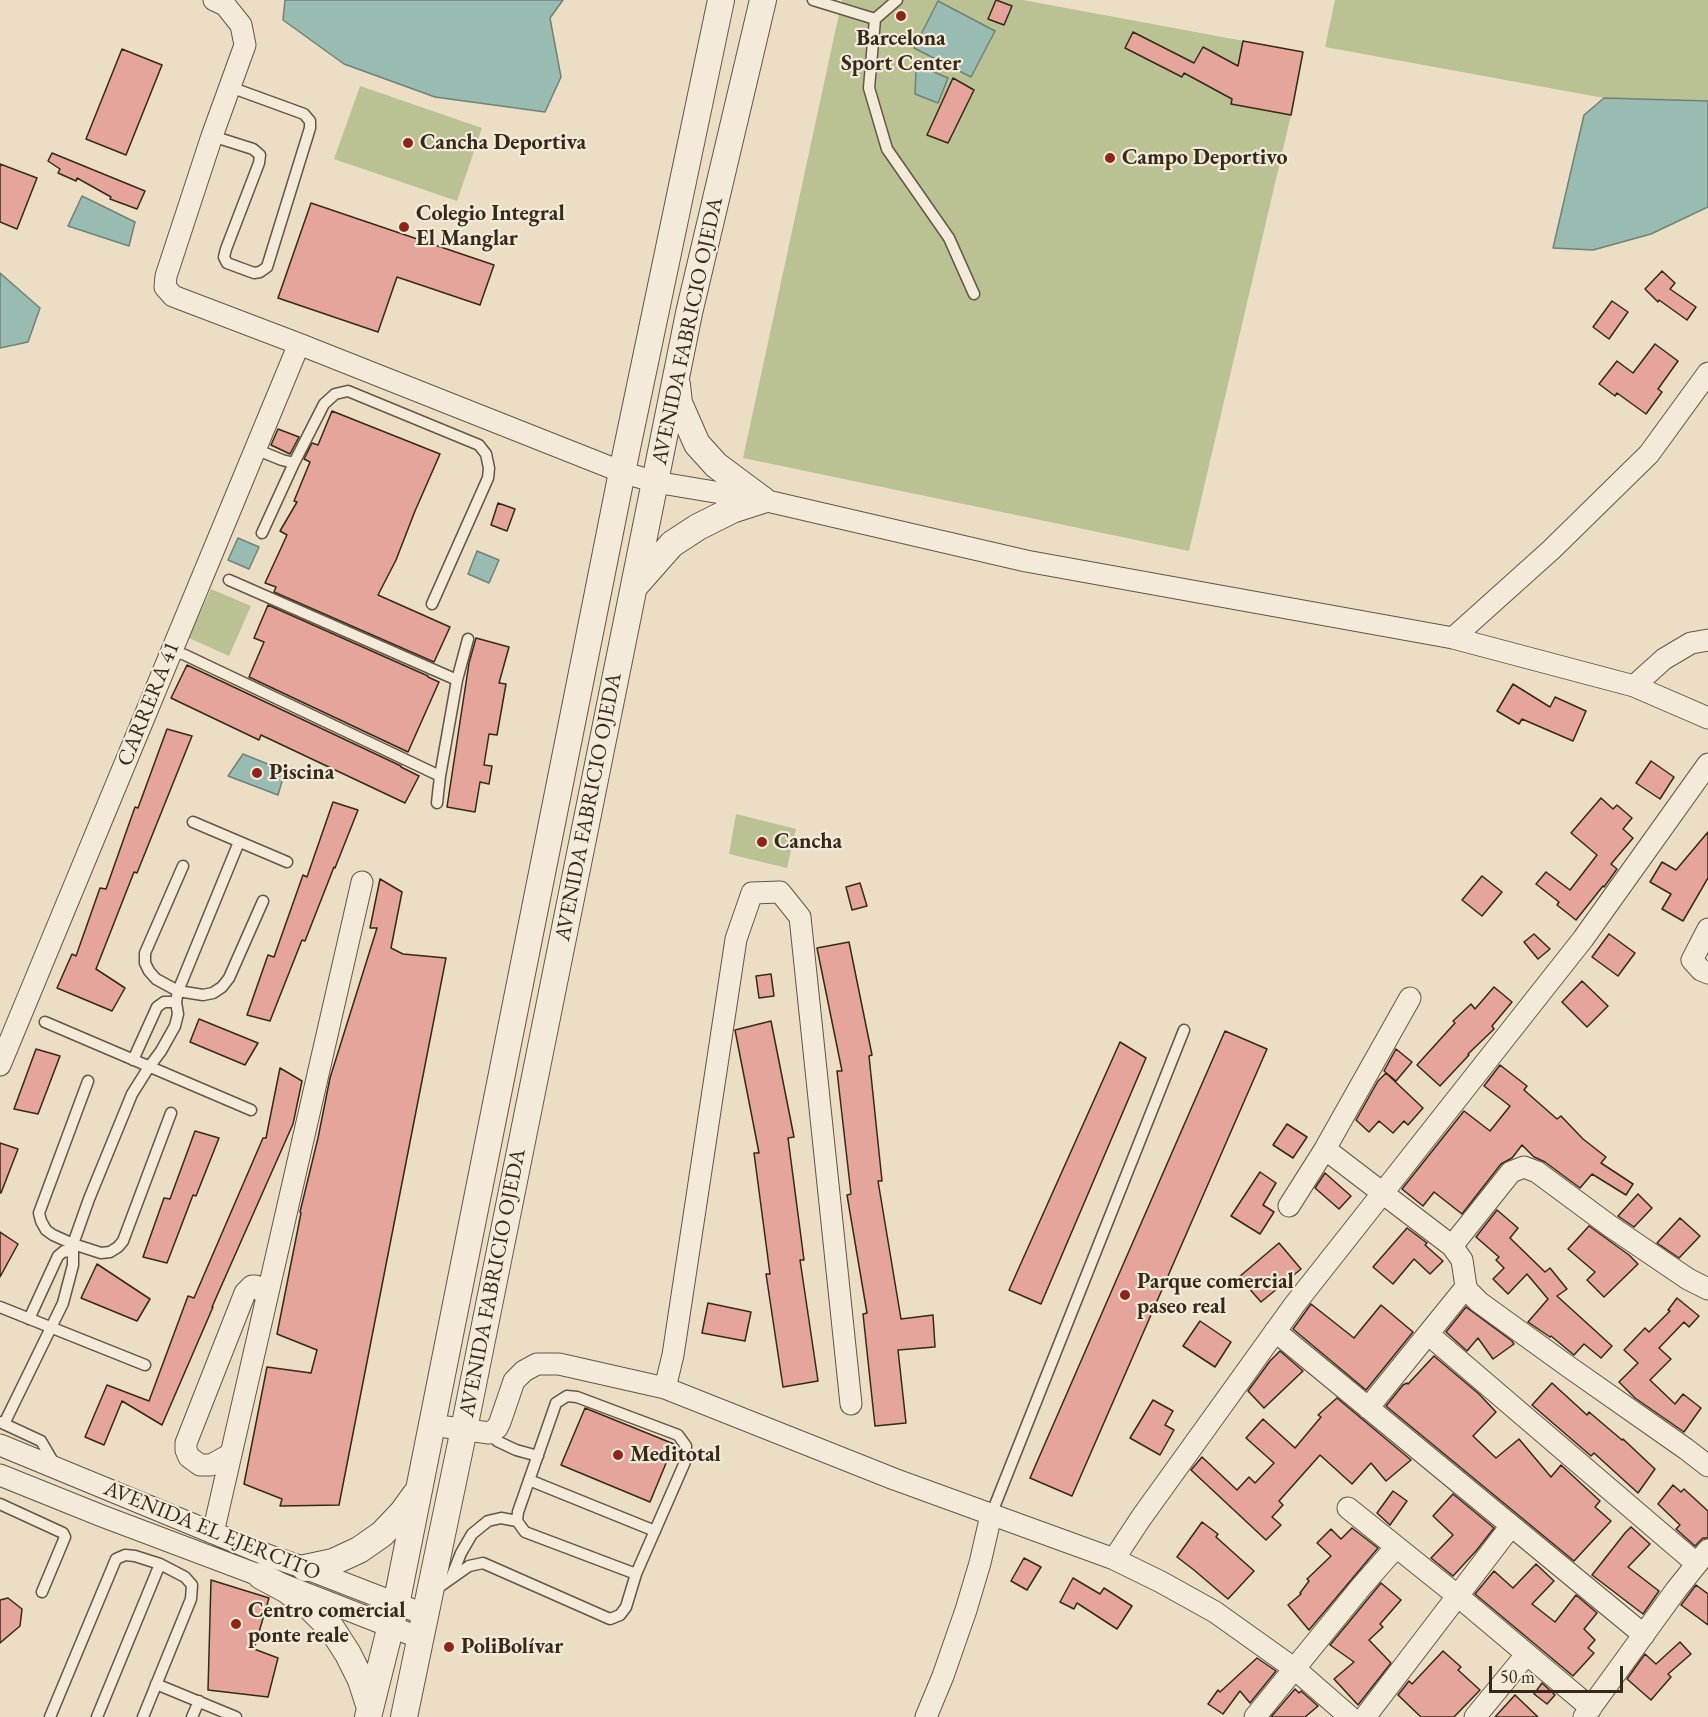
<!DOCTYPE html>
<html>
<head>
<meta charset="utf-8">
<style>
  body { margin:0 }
  #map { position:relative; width:1708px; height:1717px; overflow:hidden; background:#ecdec5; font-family:"EB Garamond",serif }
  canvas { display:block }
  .scale { position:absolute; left:1489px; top:1666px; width:134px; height:27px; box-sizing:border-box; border:3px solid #352919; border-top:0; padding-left:8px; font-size:18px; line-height:21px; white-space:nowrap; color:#352919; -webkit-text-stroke:4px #f3ead9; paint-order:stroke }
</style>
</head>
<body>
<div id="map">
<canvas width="1708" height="1717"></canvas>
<div class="scale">50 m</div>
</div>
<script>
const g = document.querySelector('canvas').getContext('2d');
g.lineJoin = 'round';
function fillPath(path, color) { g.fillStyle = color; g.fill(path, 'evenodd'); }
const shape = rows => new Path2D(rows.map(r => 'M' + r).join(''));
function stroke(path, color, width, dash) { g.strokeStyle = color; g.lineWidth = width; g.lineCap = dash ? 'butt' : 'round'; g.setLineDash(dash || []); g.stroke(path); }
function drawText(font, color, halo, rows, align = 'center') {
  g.font = font + ' "EB Garamond",serif'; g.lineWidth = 4.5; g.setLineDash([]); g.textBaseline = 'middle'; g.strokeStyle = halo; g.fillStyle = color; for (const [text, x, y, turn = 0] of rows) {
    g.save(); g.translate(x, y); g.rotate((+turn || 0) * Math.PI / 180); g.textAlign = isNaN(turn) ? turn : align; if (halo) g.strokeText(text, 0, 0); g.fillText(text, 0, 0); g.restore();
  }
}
fillPath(shape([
  [842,0,1023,0,1303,52,1291,115,1189,551,743,458],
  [1335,0,1708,0,1708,101,1604,98,1325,47],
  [360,86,482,128,457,201,334,159],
  [211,589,251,606,229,656,189,638],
  [736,814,796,829,787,868,729,854]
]), '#bac193');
const water = shape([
  [285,0,563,0,550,18,561,77,545,112,435,97,344,64,283,20,285,0],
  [938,1,995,31,971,77,914,48,938,1],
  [921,66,927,67,929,70,948,78,938,103,915,94,916,70,921,66],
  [1604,98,1708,101,1708,207,1651,234,1593,250,1553,248,1584,115,1604,98],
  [82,196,135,222,129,246,68,226,82,196],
  [0,273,40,308,28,342,0,348,0,273],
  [238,538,259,547,249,569,228,560,238,538],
  [477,551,499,560,489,583,468,574,477,551],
  [243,754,285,771,278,795,228,776,243,754]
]);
fillPath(water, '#99bcb2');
stroke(water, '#718175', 1.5);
const building = shape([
  [996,0,1012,6,1004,25,988,19,996,0],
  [1133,32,1194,63,1203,47,1238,66,1243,41,1303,52,1291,115,1231,104,1232,99,1184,73,1182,77,1125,48,1133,32],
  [122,49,162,65,126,155,86,139,122,49],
  [953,78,974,90,948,143,927,135,953,78],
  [52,153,145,191,137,209,110,199,111,197,77,178,76,181,58,173,60,169,48,161,52,153],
  [0,164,37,178,17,229,0,222,0,164],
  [311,203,494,265,480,305,397,277,378,332,278,298,311,203],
  [1662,271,1675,283,1670,289,1696,307,1687,320,1659,300,1658,302,1645,289,1662,271],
  [1612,301,1628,312,1609,339,1593,327,1612,301],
  [1655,344,1678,361,1658,389,1662,392,1646,414,1617,393,1615,396,1599,384,1617,361,1633,373,1655,344],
  [332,411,440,454,415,511,396,560,378,595,450,627,434,662,274,592,276,587,265,583,287,535,280,531,297,502,294,501,310,462,304,459,312,443,318,445,332,411],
  [278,429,299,437,290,454,271,445,278,429],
  [498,503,515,509,507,531,491,525,498,503],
  [268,605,428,676,428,677,439,682,408,752,249,677,264,642,254,638,268,605],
  [476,638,509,647,499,683,506,684,497,735,489,734,484,765,492,766,489,784,480,782,475,812,447,807,469,663,476,638],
  [187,665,401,766,401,767,419,776,405,803,261,735,259,740,171,698,187,665],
  [1513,684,1550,707,1555,697,1586,711,1573,741,1522,719,1519,724,1497,711,1513,684],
  [167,729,192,736,137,873,134,872,96,969,125,988,112,1011,57,988,72,954,76,956,100,888,106,889,135,807,138,808,167,729],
  [1651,761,1674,777,1660,799,1636,783,1651,761],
  [1601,798,1613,809,1617,805,1632,818,1623,829,1633,838,1611,864,1617,869,1604,887,1603,886,1576,920,1557,905,1559,902,1536,884,1546,872,1570,890,1597,855,1571,833,1601,798],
  [333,802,358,810,335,868,334,867,305,941,302,940,270,1021,247,1015,268,955,274,957,303,875,307,877,333,802],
  [1708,832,1708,878,1683,921,1662,909,1671,894,1650,882,1662,862,1676,870,1708,832],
  [1482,876,1502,892,1482,916,1462,900,1482,876],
  [380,879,402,892,391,948,403,954,446,958,339,1505,280,1506,282,1499,244,1484,267,1367,311,1373,317,1350,277,1334,301,1213,300,1212,318,1138,330,1078,377,928,370,928,380,879],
  [860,883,867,906,852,910,846,887,860,883],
  [1534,934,1550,949,1538,959,1524,942,1534,934],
  [1609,934,1635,953,1618,976,1592,957,1609,934],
  [849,942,872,1055,869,1056,882,1181,878,1181,901,1319,933,1315,935,1347,898,1350,906,1423,875,1426,863,1314,867,1313,847,1195,851,1194,837,1071,842,1071,817,948,849,942],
  [771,974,774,996,759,998,756,976,771,974],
  [1582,981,1608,1006,1587,1027,1562,1002,1582,981],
  [1494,987,1512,1002,1492,1026,1494,1029,1468,1054,1469,1055,1440,1086,1417,1065,1455,1023,1453,1021,1471,1004,1475,1009,1494,987],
  [199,1019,258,1043,245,1065,190,1042,199,1019],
  [771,1021,794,1137,788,1138,804,1260,800,1260,818,1381,783,1387,766,1274,770,1274,754,1153,759,1153,735,1030,771,1021],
  [1225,1031,1267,1049,1072,1496,1030,1478,1225,1031],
  [1120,1042,1146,1058,1041,1304,1009,1290,1120,1042],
  [36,1049,60,1056,38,1114,14,1109,36,1049],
  [1396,1049,1412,1062,1396,1081,1384,1071,1396,1049],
  [1500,1065,1527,1086,1524,1090,1557,1119,1561,1116,1583,1139,1606,1157,1601,1163,1633,1184,1626,1195,1592,1174,1580,1188,1545,1162,1534,1157,1522,1145,1512,1158,1501,1164,1462,1214,1434,1192,1423,1206,1402,1189,1464,1111,1490,1131,1510,1106,1484,1086,1500,1065],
  [280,1068,302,1081,293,1124,212,1307,213,1307,162,1425,122,1401,104,1445,85,1437,107,1385,149,1401,188,1296,194,1298,263,1138,266,1138,280,1068],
  [1386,1073,1423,1108,1408,1125,1404,1121,1393,1133,1379,1121,1369,1132,1356,1120,1378,1081,1386,1073],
  [1287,1124,1307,1137,1293,1158,1273,1145,1287,1124],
  [195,1131,219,1138,196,1196,193,1195,167,1263,143,1257,164,1198,170,1199,195,1131],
  [0,1143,18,1149,1,1193,0,1193,0,1143],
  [1260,1172,1276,1183,1263,1205,1274,1212,1260,1234,1231,1216,1260,1172],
  [1325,1173,1351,1196,1339,1209,1315,1188,1325,1173],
  [1638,1194,1652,1208,1634,1227,1618,1216,1638,1194],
  [1497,1210,1518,1228,1510,1238,1545,1272,1550,1268,1567,1289,1557,1296,1612,1346,1601,1358,1584,1344,1574,1355,1551,1336,1550,1337,1528,1322,1548,1299,1527,1274,1508,1294,1493,1279,1504,1268,1496,1260,1499,1257,1476,1237,1497,1210],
  [1680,1218,1700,1236,1679,1258,1657,1243,1680,1218],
  [1589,1226,1629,1255,1638,1264,1604,1297,1587,1280,1595,1272,1568,1249,1589,1226],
  [1407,1228,1427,1243,1425,1245,1443,1261,1430,1274,1414,1259,1393,1284,1373,1267,1407,1228],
  [0,1232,18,1244,0,1277,0,1232],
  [1279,1243,1301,1269,1261,1302,1239,1277,1279,1243],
  [97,1264,150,1299,137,1321,81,1298,97,1264],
  [1677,1298,1699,1316,1689,1327,1684,1322,1659,1348,1671,1359,1650,1380,1675,1404,1683,1394,1701,1408,1684,1432,1635,1398,1619,1382,1638,1363,1624,1350,1645,1328,1649,1332,1670,1311,1668,1310,1677,1298],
  [708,1303,751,1312,745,1341,702,1333,708,1303],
  [1311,1304,1354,1338,1381,1305,1413,1332,1366,1390,1293,1329,1311,1304],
  [1466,1307,1512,1341,1514,1344,1493,1359,1478,1338,1467,1351,1446,1332,1466,1307],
  [1200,1321,1231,1342,1215,1367,1183,1346,1200,1321],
  [1280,1351,1303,1371,1264,1408,1248,1391,1270,1361,1280,1351],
  [1434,1356,1479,1394,1496,1412,1473,1436,1496,1458,1519,1439,1551,1477,1561,1465,1600,1501,1595,1507,1611,1521,1574,1561,1386,1406,1403,1385,1407,1383,1408,1384,1434,1356],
  [1552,1383,1587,1415,1589,1412,1622,1440,1623,1439,1655,1469,1638,1493,1594,1453,1591,1456,1532,1405,1552,1383],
  [1337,1398,1411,1460,1386,1481,1371,1463,1352,1484,1320,1455,1279,1501,1283,1505,1272,1517,1281,1525,1266,1540,1191,1470,1202,1457,1237,1490,1249,1477,1255,1483,1274,1463,1246,1438,1263,1419,1295,1448,1321,1417,1318,1415,1337,1398],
  [1153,1400,1173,1411,1165,1425,1174,1430,1160,1455,1130,1438,1153,1400],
  [585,1408,674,1444,650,1502,561,1465,585,1408],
  [1673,1485,1681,1492,1684,1489,1708,1511,1708,1538,1703,1538,1695,1546,1676,1529,1680,1525,1658,1504,1673,1485],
  [1393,1491,1407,1501,1390,1525,1377,1513,1393,1491],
  [1453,1494,1494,1528,1476,1551,1453,1576,1431,1558,1453,1535,1433,1516,1453,1494],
  [1202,1522,1218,1534,1216,1537,1254,1571,1228,1599,1194,1570,1177,1557,1202,1522],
  [1631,1527,1650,1544,1628,1567,1659,1591,1643,1614,1592,1575,1625,1533,1631,1527],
  [1352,1528,1378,1548,1309,1630,1288,1605,1301,1594,1300,1593,1309,1581,1307,1579,1331,1556,1317,1543,1331,1529,1341,1539,1352,1528],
  [1024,1558,1041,1567,1027,1590,1011,1581,1024,1558],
  [1536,1564,1554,1581,1532,1604,1555,1622,1576,1595,1597,1613,1584,1629,1595,1640,1588,1648,1594,1653,1573,1676,1475,1594,1494,1571,1513,1588,1536,1564],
  [1073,1578,1100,1594,1104,1588,1132,1606,1117,1629,1077,1603,1074,1609,1060,1602,1073,1578],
  [211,1580,269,1598,254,1649,278,1658,268,1697,208,1690,211,1580],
  [1381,1583,1401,1600,1380,1624,1383,1627,1369,1640,1391,1663,1358,1705,1334,1679,1354,1662,1330,1645,1381,1583],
  [1696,1585,1708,1594,1708,1625,1681,1605,1696,1585],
  [8,1598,22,1609,20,1626,0,1643,0,1600,8,1598],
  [1680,1642,1691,1654,1668,1674,1671,1677,1651,1700,1627,1679,1645,1654,1656,1664,1680,1642],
  [1443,1651,1461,1667,1458,1670,1480,1690,1454,1717,1421,1717,1398,1695,1409,1681,1412,1684,1443,1651],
  [1257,1658,1276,1671,1250,1703,1240,1691,1223,1714,1208,1704,1218,1690,1220,1692,1257,1658],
  [1542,1683,1555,1695,1547,1704,1534,1694,1542,1683],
  [1295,1689,1299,1693,1301,1691,1318,1706,1305,1717,1271,1717,1295,1689],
  [1515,1695,1538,1717,1495,1717,1515,1695]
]);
fillPath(building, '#e5a59b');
stroke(building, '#352919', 1.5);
const service = shape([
  [813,0,875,19,869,88,887,149,949,238,974,294],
  [875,19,897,0],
  [212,136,253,149,260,155,259,163,226,249,224,257,227,263,254,273,260,272,267,267,310,128,310,121,304,114,230,87],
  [255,449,282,460,294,463],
  [262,533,294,463,324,404,335,394,348,391,479,445,486,454,489,468,488,478,432,604],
  [229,580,457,680],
  [171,650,185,655,440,776],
  [437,803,440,776,457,680,468,639],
  [193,822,287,862],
  [183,866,145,953,145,963,149,971,156,979,178,991,203,995,213,993,222,987,229,978,263,901],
  [45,1022,251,1110],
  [133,1060,157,1007,164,1002,176,1002],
  [88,1081,39,1213,41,1221,46,1230,53,1235,73,1244,101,1253,110,1252,118,1247,123,1241,171,1113],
  [0,1307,145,1365],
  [29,1319,58,1256,64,1251,72,1252],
  [0,1422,41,1441,55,1465],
  [4,1424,63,1303,73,1265,73,1244,89,1199,132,1094,149,1067,161,1051,175,1026,178,1014,176,1002,178,991,239,842],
  [489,1433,497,1441,516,1450,538,1456],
  [529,1480,655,1531],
  [0,1504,63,1533,65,1537,42,1592],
  [991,1515,1184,1030],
  [451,1578,461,1553,472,1534,488,1521,501,1518,517,1521],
  [435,1590,469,1566,483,1563,610,1619,620,1615,626,1607,636,1574,685,1462,686,1446,678,1435,577,1397,567,1396,556,1403,518,1512,517,1521,525,1532,636,1574],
  [156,1684,236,1717],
  [50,1717,116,1559,125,1555,135,1556,160,1564,185,1577,192,1585,191,1599,143,1717],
  [97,1717,160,1564],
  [192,1717,199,1701]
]);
const minor = shape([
  [214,0,225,5,241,25,245,45,212,136,166,276,165,287,173,296,299,344,622,472,655,482,763,500,1026,561,1453,638,1634,686,1708,718],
  [1453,638,1551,550,1649,454,1708,373],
  [1634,686,1664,659,1691,643,1708,640],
  [1708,929,1692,960,1701,970,1708,973],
  [0,1065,299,344],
  [1325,1149,1452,1246,1462,1260,1466,1287,1469,1292,1479,1302,1569,1367,1686,1449,1708,1466],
  [1289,1206,1325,1149,1410,998],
  [1452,1246,1511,1172,1524,1167,1537,1172,1610,1226,1688,1279,1708,1289],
  [1275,1331,1644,1635],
  [1428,1334,1697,1564],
  [665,1388,673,1355,736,939,752,893,780,892,800,917,851,1404],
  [1368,1408,1466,1287],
  [432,1425,489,1433,497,1428,500,1422,514,1381,524,1371,537,1364,559,1364,665,1388,894,1479,1114,1559,1161,1582,1215,1612,1295,1669,1350,1717],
  [0,1445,267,1555,305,1568,426,1615],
  [231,1454,211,1465,200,1465,189,1457,186,1450,186,1443,245,1293,252,1286,256,1286,267,1296],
  [0,1475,102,1516,261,1576,420,1638],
  [1348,1508,1459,1597,1591,1708],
  [213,1533,362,882],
  [1114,1559,1141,1518,1295,1304,1583,939,1708,764],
  [926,1717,943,1676,966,1610,980,1563,991,1515],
  [1255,1717,1361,1587,1396,1547],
  [1365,1717,1511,1526],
  [1475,1717,1526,1655],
  [1584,1717,1676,1590,1708,1550]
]);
const tertiary = shape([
  [677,385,679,403,697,444,716,465,763,500],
  [634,587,672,544,698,527,732,510,763,500],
  [305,1568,333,1562,359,1550,382,1534,402,1513,415,1495],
  [261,1576,287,1590,311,1608,332,1629,348,1654,361,1680,370,1708],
  [368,1717,396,1605,622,472,721,0],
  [404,1717,464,1429,689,313,763,0]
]);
stroke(service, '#635644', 13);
stroke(minor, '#635644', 23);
stroke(tertiary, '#635644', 28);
stroke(service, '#f3ead9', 10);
stroke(minor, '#f3ead9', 21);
stroke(tertiary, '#f3ead9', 26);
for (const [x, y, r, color] of [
  [901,16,6,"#8f2418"],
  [408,143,6,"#8f2418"],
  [1110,158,6,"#8f2418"],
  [404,227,6,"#8f2418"],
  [257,773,6,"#8f2418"],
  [762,842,6,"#8f2418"],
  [1125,1295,6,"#8f2418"],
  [618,1455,6,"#8f2418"],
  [236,1624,6,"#8f2418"],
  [449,1647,6,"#8f2418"]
]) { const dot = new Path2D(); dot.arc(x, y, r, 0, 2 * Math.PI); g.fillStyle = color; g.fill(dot); stroke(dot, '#f3ead9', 2); }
drawText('bold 22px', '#352919', '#f3ead9', [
  ["Barcelona",901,39,"center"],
  ["Sport Center",901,64,"center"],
  ["Cancha Deportiva",420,143],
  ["Campo Deportivo",1122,158],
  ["Colegio Integral",416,214],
  ["El Manglar",416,239],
  ["Piscina",269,773],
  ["Cancha",774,842],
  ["Parque comercial",1137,1282],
  ["paseo real",1137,1307],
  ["Meditotal",630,1455],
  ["Centro comercial",248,1611],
  ["ponte reale",248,1636],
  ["PoliBolívar",461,1647]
], 'left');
drawText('22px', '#352919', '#f3ead9', [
  ["AVENIDA FABRICIO OJEDA",688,331,-78],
  ["CARRERA 41",149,704,-68],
  ["AVENIDA FABRICIO OJEDA",589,807,-79],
  ["AVENIDA FABRICIO OJEDA",493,1283,-79],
  ["AVENIDA EL EJERCITO",212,1531,22]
]);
</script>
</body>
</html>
